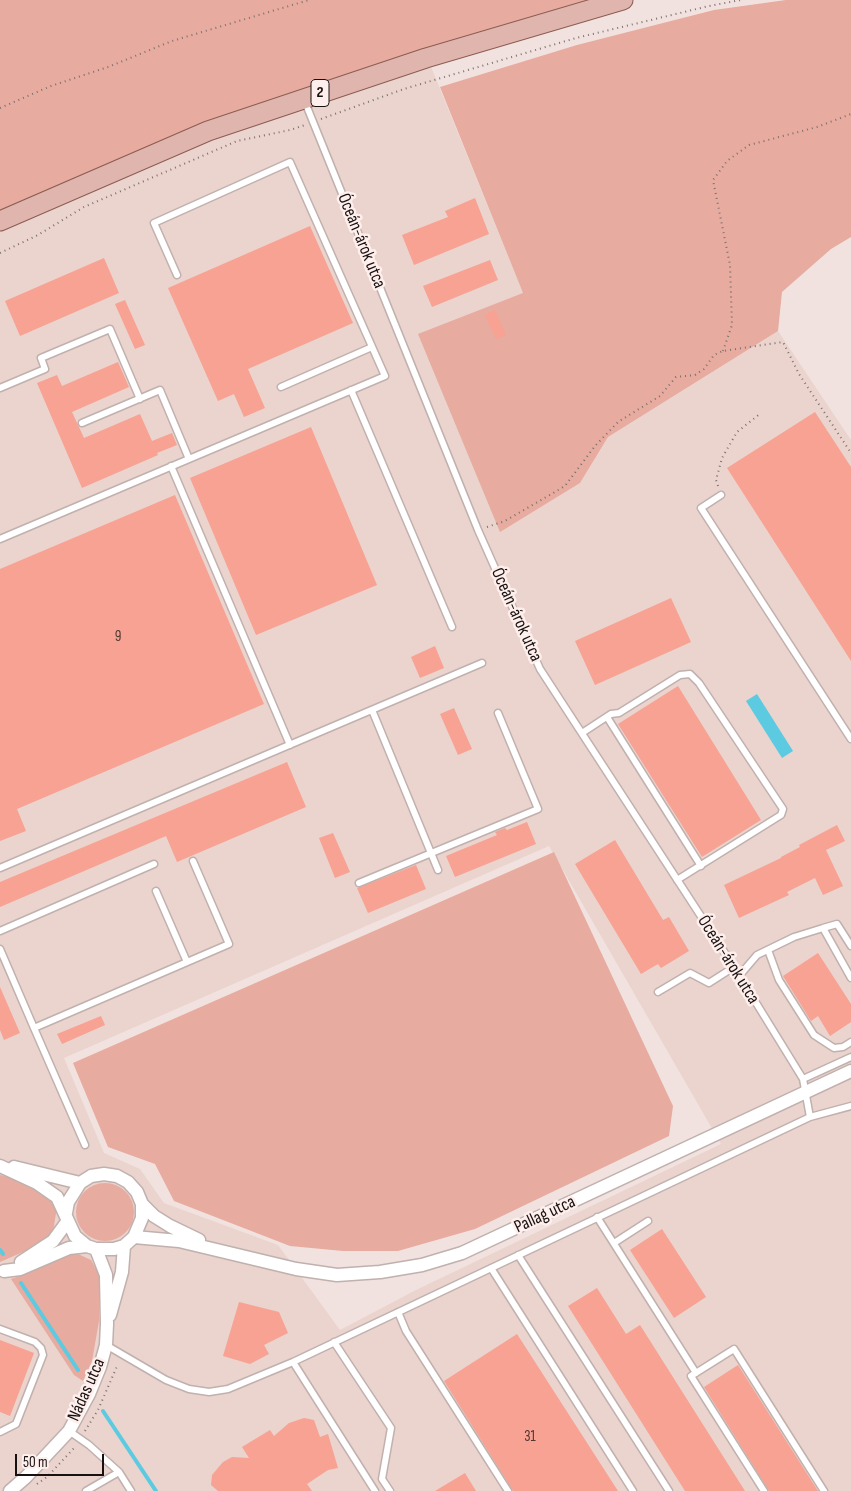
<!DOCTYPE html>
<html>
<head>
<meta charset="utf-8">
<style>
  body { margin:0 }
  #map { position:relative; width:851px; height:1491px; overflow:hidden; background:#f1e2df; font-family:"Sofia Sans Condensed",sans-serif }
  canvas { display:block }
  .scale { position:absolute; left:15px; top:1454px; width:89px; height:22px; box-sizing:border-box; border:2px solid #171211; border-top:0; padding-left:6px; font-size:15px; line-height:18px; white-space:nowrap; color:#171211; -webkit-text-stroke:4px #ffefec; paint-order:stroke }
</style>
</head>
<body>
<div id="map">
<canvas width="851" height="1491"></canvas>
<div class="scale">50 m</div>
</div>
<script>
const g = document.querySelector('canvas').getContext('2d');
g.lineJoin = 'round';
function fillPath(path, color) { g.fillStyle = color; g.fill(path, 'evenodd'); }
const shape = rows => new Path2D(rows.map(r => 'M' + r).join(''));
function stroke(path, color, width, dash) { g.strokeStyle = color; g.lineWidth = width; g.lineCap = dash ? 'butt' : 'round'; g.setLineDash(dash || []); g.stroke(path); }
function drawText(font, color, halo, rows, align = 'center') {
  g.font = font + ' "Sofia Sans Condensed",sans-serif'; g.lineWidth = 5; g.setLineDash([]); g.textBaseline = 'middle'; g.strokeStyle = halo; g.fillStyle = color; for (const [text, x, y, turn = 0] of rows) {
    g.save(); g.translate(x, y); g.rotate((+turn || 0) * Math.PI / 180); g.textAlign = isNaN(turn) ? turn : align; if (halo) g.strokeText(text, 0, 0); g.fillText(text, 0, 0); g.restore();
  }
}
fillPath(shape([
  [425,52,523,293,500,531,580,483,608,437,778,331,851,440,851,1491,0,1491,0,218],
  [549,846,721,1144,416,1290,340,1330,278,1245,164,1203,140,1169,104,1153,64,1058]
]), '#ebd3ce');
fillPath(shape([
  [0,0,600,0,551,13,0,218],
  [786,0,851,0,851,237,831,249,782,292,778,331,608,437,580,483,500,532,418,334,523,293,440,87,577,45,714,10],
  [554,852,673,1106,669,1136,475,1229,398,1251,343,1251,290,1246,174,1201,155,1164,108,1147,73,1063],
  [0,1175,27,1182,46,1194,57,1207,53,1232,39,1245,0,1262],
  '76 1212a29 29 0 1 1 58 0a29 29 0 1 1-58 0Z',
  [78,1254,91,1260,99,1274,99,1321,92,1361,83,1381,74,1375,11,1279,34,1271,61,1255]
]), '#e7ab9f');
fillPath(shape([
  [757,694,793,751,782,758,746,701]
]), '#5ccae1');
stroke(shape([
  [0,1250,3,1254],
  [21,1283,78,1370],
  [103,1411,156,1491]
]), '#5ccae1', 4);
fillPath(shape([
  [475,198,489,234,414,265,402,235,448,217,445,211],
  [310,226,353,323,248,369,265,408,244,417,234,394,218,401,168,288],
  [104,258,119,293,20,336,5,301],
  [490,260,498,280,432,307,423,286],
  [125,300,145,345,135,349,115,304],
  [495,310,506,335,496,339,485,315],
  [118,362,129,387,72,412,84,438,140,414,152,441,172,433,177,445,157,453,158,455,82,488,37,383,57,375,62,386],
  [815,412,851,467,851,661,727,468],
  [311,427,377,585,256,635,190,478],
  [175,495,264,704,17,809,26,831,0,841,0,569],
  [671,598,691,642,595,685,575,641],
  [435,646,444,668,420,678,411,657],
  [678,686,761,820,702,857,618,724],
  [454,708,472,749,458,755,440,714],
  [287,762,306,807,177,862,166,836,0,907,0,882],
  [527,822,536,844,455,877,446,856,497,835,495,832,505,828,507,830],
  [837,825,845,841,826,850,843,886,823,895,815,878,787,892,789,895,739,918,724,885,781,858,781,857,800,847,799,845],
  [333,833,350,872,335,878,319,838],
  [615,840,663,920,669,917,689,951,661,968,658,964,641,974,575,864],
  [416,865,426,889,368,913,357,888],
  [818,953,851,1004,851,1022,830,1036,818,1016,811,1021,783,976],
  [0,987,20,1033,4,1040,0,1030],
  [101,1016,105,1025,62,1044,57,1034],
  [662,1229,706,1297,674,1318,630,1250],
  [597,1288,626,1334,640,1325,745,1491,685,1491,568,1306],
  [239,1302,279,1312,288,1333,264,1345,269,1354,250,1364,223,1356],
  [517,1334,618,1491,513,1491,444,1381],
  [0,1340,34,1353,10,1416,0,1412],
  [738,1365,818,1491,769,1491,704,1387],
  [304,1418,314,1420,320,1437,328,1434,338,1468,328,1470,307,1484,312,1491,218,1491,211,1485,212,1475,223,1462,232,1457,249,1458,242,1447,270,1430,274,1436,289,1423],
  [465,1473,476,1491,435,1491]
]), '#f7a292');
const lane = shape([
  [305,102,478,530,540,669,734,967,803,1079,810,1117],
  [281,387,372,347],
  [0,388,45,369,41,358,110,329,140,399],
  [351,390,452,627],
  [82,423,160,390,189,459],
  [171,466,290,745],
  [721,495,701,508,851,739],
  [0,539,385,376,290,162,154,223,177,275],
  [372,710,438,870],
  [607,717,701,866],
  [582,733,611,714,619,713,680,675,690,674,699,683,783,809,781,815,677,880],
  [0,868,482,663],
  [359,883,538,809,498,713],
  [156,891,187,962],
  [823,928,851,978],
  [0,931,154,864],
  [0,949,34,1028,229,944,193,861],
  [768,950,779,980,814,1035,834,1048,843,1047,851,1042],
  [739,976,757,955,794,937,823,928,837,924,851,946],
  [658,992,690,973,709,983,734,967],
  [34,1028,85,1145],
  [803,1079,851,1057],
  [597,1217,696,1373],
  [614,1243,648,1221],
  [518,1255,669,1491],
  [491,1268,633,1491],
  [398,1312,406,1331,508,1491],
  [0,1329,35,1342,41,1348,43,1355,16,1424,0,1432],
  [334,1342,391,1428,382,1479,390,1491],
  [106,1345,166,1380,189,1389,209,1392,228,1389,293,1362,810,1117,851,1106],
  [293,1362,375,1491],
  [69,1431,89,1445,119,1472,131,1491],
  [86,1491,119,1472],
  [764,1491,691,1376,734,1349,824,1491]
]);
const street = shape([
  [0,1166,37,1183,57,1197,75,1236,87,1246,96,1249,114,1249,124,1246,134,1237,142,1218,142,1204,137,1192,128,1182,117,1176,104,1174,91,1176,80,1183,68,1202,66,1213],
  [14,1167,80,1183],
  [142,1204,154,1216,170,1226,199,1240],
  [134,1237,179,1241,296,1269,337,1275,380,1272,422,1265,462,1253,851,1071],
  [21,1262,53,1241,67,1222],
  [4,1271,20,1269,69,1248,87,1246],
  [110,1315,122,1272,124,1246],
  [10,1491,26,1477,69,1431,89,1394,100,1367,106,1345,107,1324,106,1275,96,1249]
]);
const primary = shape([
  [0,221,208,131,426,58,623,0]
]);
stroke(lane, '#c0b1ae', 9);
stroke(street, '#c0b1ae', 15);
stroke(primary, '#8c5c53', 21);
stroke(shape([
  [0,108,51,86,108,67,172,41,309,0],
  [321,119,404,89,576,38,709,6,741,0],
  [0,253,38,235,84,207,237,141,290,130,305,125],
  [723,351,732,325,730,265,713,180,727,161,749,145,817,127,851,114],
  [718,486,716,480,722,458,737,432,761,413],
  [487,527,505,521,565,486,595,446,618,422,660,396,676,377,695,375,704,369,714,355,723,351,783,342,799,374,851,453],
  [85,1431,98,1410,118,1364],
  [37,1484,47,1477,76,1446]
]), '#7b716f', 2, [1, 4]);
stroke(lane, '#fff', 6);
stroke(street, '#fff', 12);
stroke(primary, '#e0b5ad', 19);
drawText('15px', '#4f3631', null, [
  ["9",118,637],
  ["31",530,1437]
]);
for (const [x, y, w] of [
  [320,93,18]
]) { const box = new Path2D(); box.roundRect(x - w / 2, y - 13.5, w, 27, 4); g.fillStyle = '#ffefec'; g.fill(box); stroke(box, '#171211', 1); }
drawText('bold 16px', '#171211', null, [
  ["2",320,93]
]);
drawText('18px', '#171211', '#ffefec', [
  ["Óceán-árok utca",361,241,68],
  ["Óceán-árok utca",516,615,66],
  ["Óceán-árok utca",728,960,58],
  ["Pallag utca",545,1215,-25],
  ["Nádas utca",87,1390,-66]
]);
</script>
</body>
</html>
